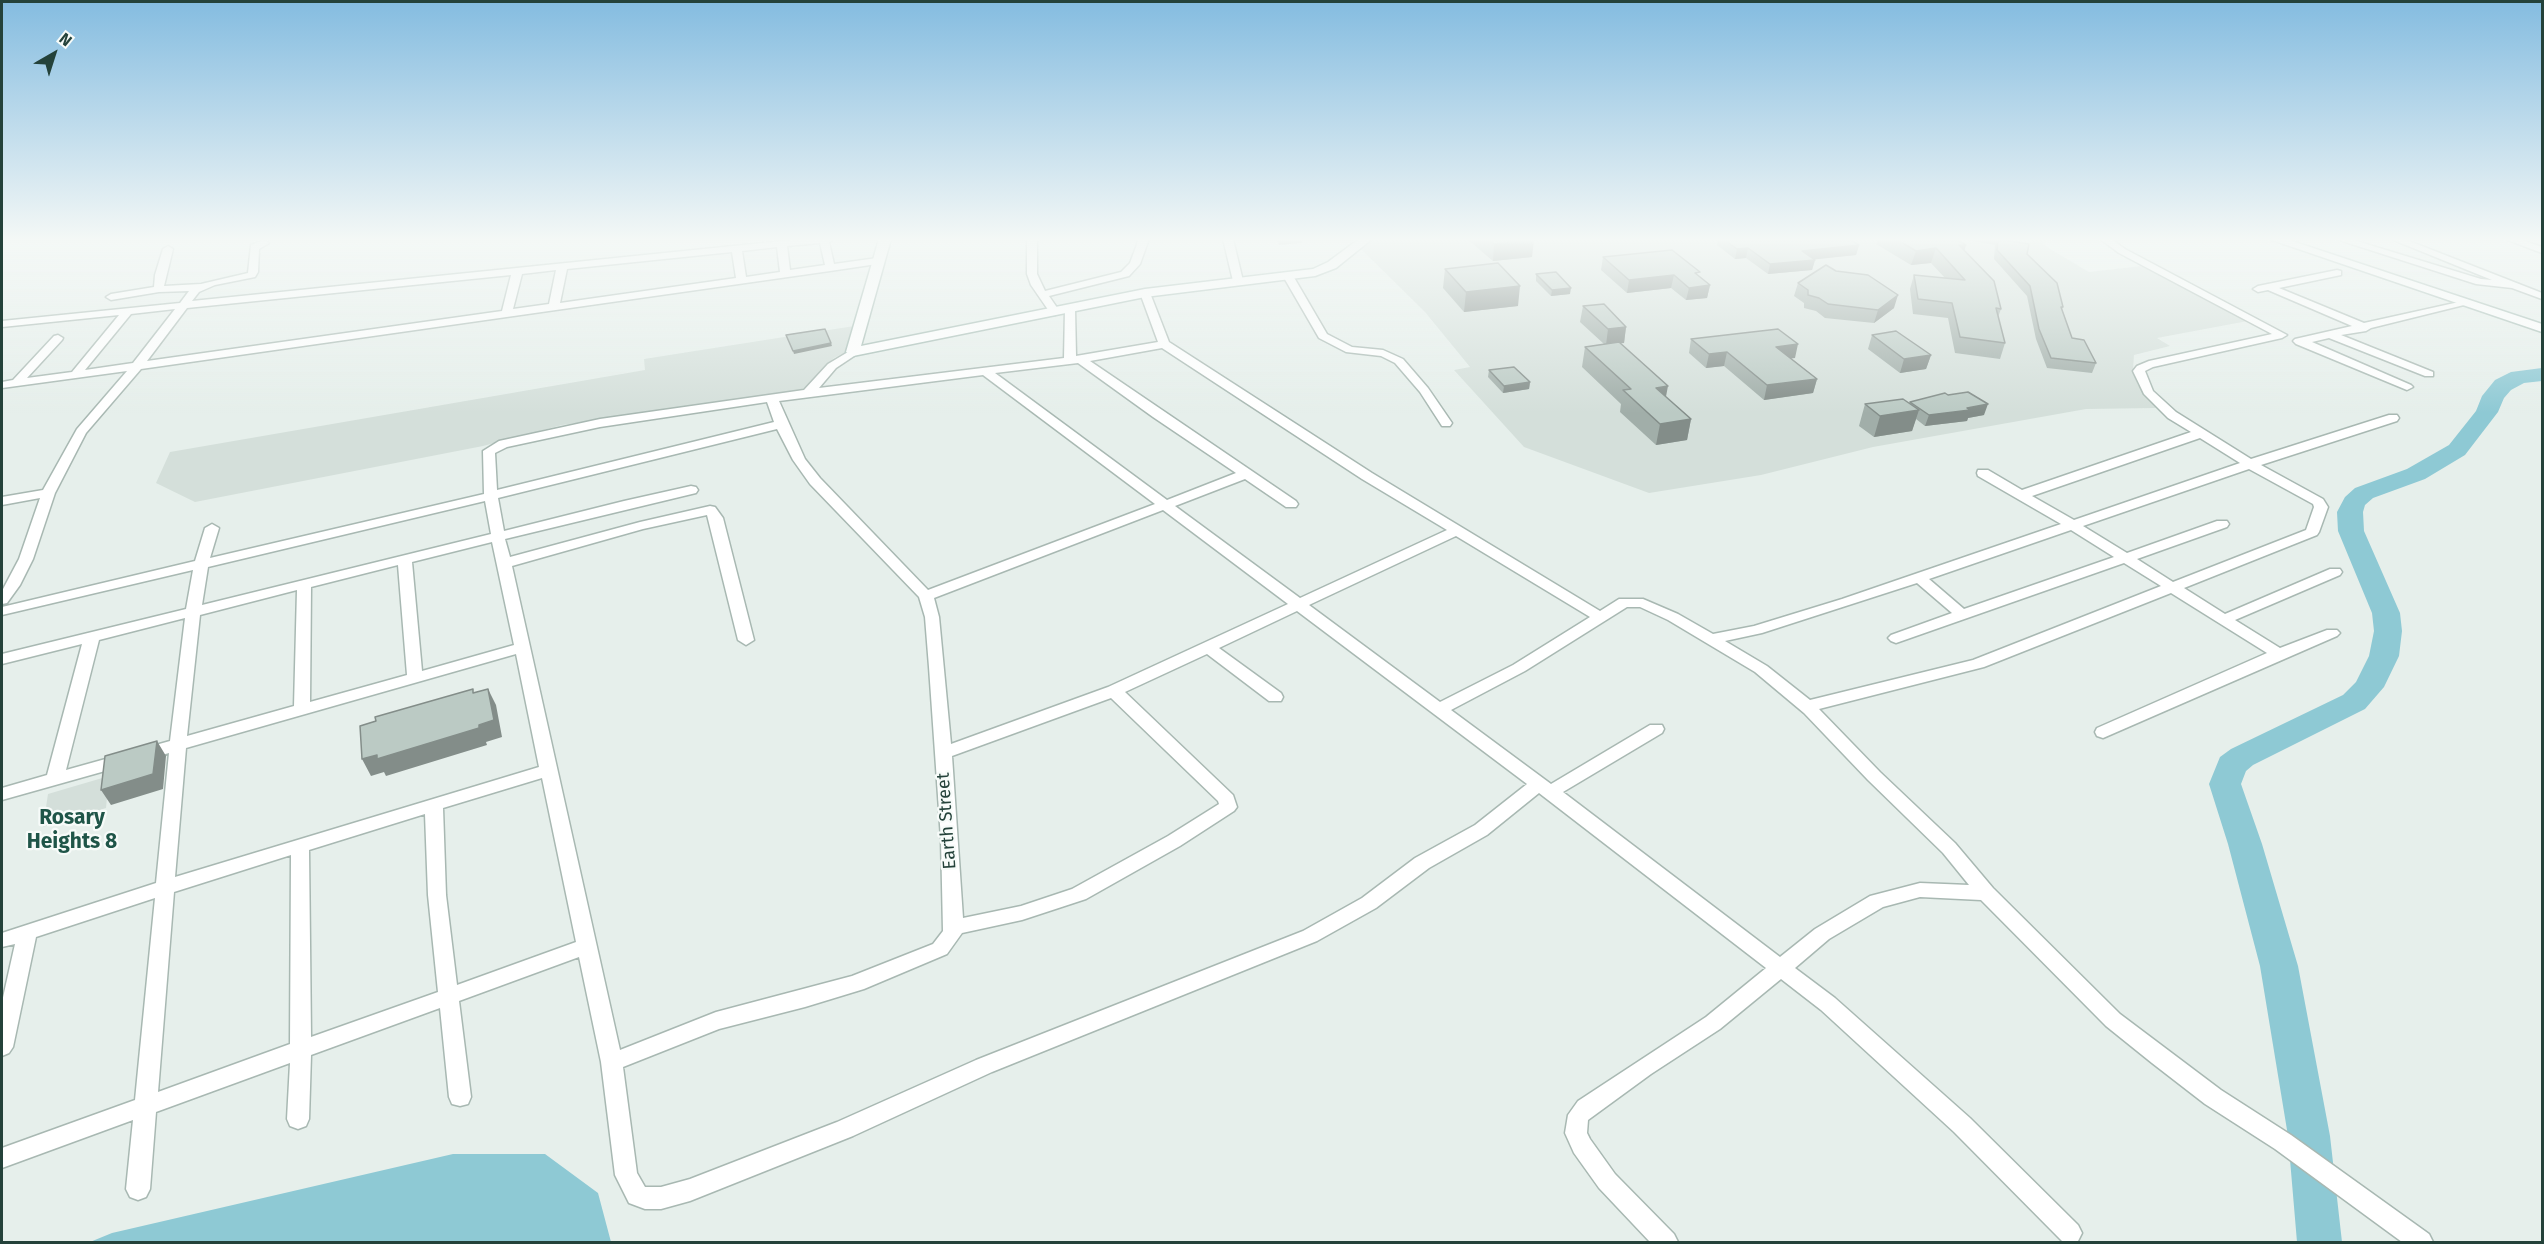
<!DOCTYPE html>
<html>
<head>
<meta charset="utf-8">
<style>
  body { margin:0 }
  #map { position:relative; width:2544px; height:1244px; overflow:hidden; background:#e6efeb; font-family:"Fira Sans",sans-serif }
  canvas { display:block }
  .frame { position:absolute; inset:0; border:3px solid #24423a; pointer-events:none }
  .north { position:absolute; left:24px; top:24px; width:60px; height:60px; -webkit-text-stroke:4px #f7fbf9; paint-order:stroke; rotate:39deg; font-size:16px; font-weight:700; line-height:24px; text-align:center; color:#24423a }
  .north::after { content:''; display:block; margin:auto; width:21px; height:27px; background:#24423a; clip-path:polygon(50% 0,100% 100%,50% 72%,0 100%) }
</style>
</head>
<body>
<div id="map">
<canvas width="2544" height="1244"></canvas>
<div class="frame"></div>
<div class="north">N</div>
</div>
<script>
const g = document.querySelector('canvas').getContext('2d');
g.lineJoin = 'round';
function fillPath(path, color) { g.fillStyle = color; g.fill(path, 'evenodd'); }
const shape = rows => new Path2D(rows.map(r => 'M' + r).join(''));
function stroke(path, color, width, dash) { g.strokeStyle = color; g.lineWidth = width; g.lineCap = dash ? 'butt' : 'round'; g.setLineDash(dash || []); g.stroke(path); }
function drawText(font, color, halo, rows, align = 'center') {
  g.font = font + ' "Fira Sans",sans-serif'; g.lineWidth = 4.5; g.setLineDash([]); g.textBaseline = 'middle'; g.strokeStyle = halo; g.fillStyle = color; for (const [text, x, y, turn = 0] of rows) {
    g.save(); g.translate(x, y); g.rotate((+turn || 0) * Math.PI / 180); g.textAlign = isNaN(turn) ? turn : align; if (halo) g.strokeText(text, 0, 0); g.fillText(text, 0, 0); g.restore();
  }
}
fillPath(shape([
  [1371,239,2056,239,2042,244,2089,272,2141,266,2248,321,2157,338,2170,346,2134,355,2133,370,2138,385,2156,408,2086,409,1873,447,1761,475,1649,493,1524,447,1454,370,1470,367,1425,312,1360,248],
  [854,326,850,350,834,358,801,391,562,425,483,446,195,502,156,483,170,452,645,370,644,359],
  [109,776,106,808,43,827,48,794]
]), '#d4dfda');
fillPath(shape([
  [453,1154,545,1154,598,1193,611,1242,421,1242,413,1241,407,1242,90,1242,112,1233]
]), '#8ec9d4');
fillPath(shape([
  [2542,368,2542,381,2524,383,2511,390,2504,398,2498,412,2465,455,2425,479,2373,498,2365,505,2363,512,2364,531,2400,613,2402,631,2399,656,2384,687,2365,709,2253,765,2246,771,2241,784,2262,844,2298,966,2330,1136,2342,1242,2297,1242,2288,1136,2260,966,2228,844,2209,784,2220,757,2231,749,2343,695,2356,682,2369,656,2374,631,2372,613,2338,531,2337,512,2345,497,2355,488,2407,469,2449,445,2476,411,2482,396,2495,380,2511,372,2542,368]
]), '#8ec9d4');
const street = shape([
  [802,239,834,239,829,242,834,264,877,258,882,261,877,264,830,271,141,369,86,433,55,493,33,559,20,585,7,603,2,604,2,591,19,559,40,498,2,505,2,497,43,490,77,429,127,371,2,388,2,382,13,380,54,336,58,335,63,338,62,340,27,378,72,372,119,315,2,327,2,321,180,303,189,291,159,292,111,300,106,297,111,294,154,287,155,275,163,249,168,246,173,249,164,286,201,284,248,273,251,245,264,240,269,243,259,249,258,272,255,277,215,285,199,292,192,301,802,239],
  [820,243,825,265,790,270,787,246,820,243],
  [777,247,780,272,746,277,742,251,777,247],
  [732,252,736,278,560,303,567,269,732,252],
  [556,270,549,304,513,309,522,274,556,270],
  [511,275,502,311,147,361,187,308,511,275],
  [175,309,133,363,85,370,131,314,175,309],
  [1027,239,1037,239,1037,274,1045,291,1121,272,1130,263,1139,239,1149,239,1140,264,1129,276,1049,296,1060,312,1055,315,1051,314,1031,285,1027,274,1027,239],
  [1223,239,1233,239,1243,281,1242,283,1233,281,1223,239],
  [2100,239,2111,239,2125,249,2287,335,2282,338,2153,367,2145,371,2153,391,2176,412,2251,459,2389,415,2397,415,2399,418,2397,421,2261,465,2323,499,2328,507,2319,532,2317,535,2184,588,2225,614,2330,569,2340,569,2342,572,2340,575,2235,620,2280,648,2327,630,2337,630,2340,633,2337,636,2103,738,2097,736,2095,732,2097,728,2267,653,2171,593,1984,667,1819,709,1880,772,1955,843,1993,888,2120,1014,2221,1090,2291,1135,2429,1234,2433,1242,2402,1242,2275,1149,2205,1104,2152,1063,2106,1026,1981,900,1920,897,1883,907,1829,939,1795,968,1835,998,1970,1118,2078,1225,2082,1233,2078,1241,2062,1241,1954,1132,1821,1010,1781,979,1720,1029,1651,1074,1588,1120,1587,1133,1590,1139,1615,1174,1674,1234,1678,1242,1650,1242,1599,1188,1574,1153,1565,1133,1568,1115,1578,1101,1706,1017,1766,968,1539,793,1487,835,1429,868,1376,908,1317,941,992,1072,853,1136,690,1201,661,1209,645,1209,629,1203,615,1175,601,1062,579,957,459,1001,471,1097,468,1104,460,1106,452,1104,449,1097,440,1008,311,1055,309,1119,306,1126,298,1129,290,1126,287,1119,290,1063,156,1112,150,1189,146,1197,138,1200,130,1197,126,1189,133,1120,2,1168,2,1148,135,1100,155,898,36,937,13,1047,9,1053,2,1056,2,1002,15,944,2,947,2,933,156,883,169,753,2,800,2,788,47,775,82,644,2,664,2,654,186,609,193,570,2,615,2,607,195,561,205,528,212,524,219,528,210,558,484,494,483,451,499,441,600,419,804,390,828,364,853,349,857,350,857,354,836,368,819,388,1064,358,1065,309,1070,306,1075,309,1076,356,1158,342,1140,293,1145,290,1150,293,1169,342,1372,473,1600,611,1619,599,1643,599,1678,614,1713,634,1754,626,1842,599,2061,524,1978,476,1977,473,1978,470,1988,470,2022,490,2191,432,2168,418,2144,394,2133,371,2137,366,2149,361,2272,334,2119,253,2100,239],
  [1162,348,1362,479,1447,530,1300,598,1175,506,1245,479,1286,507,1296,507,1298,504,1296,501,1090,361,1162,348],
  [1078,363,1153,417,1236,473,1167,500,995,373,1078,363],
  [983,375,1155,504,928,590,820,478,805,459,779,401,983,375],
  [767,402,774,422,497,490,495,453,507,447,600,427,767,402],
  [777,429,793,460,810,484,919,597,925,617,929,667,941,839,943,931,933,944,852,976,716,1012,620,1050,512,566,643,529,707,515,738,640,746,645,754,640,723,518,715,507,710,506,640,522,510,557,505,539,696,493,698,490,696,487,691,486,624,501,504,531,498,498,777,429],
  [2200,438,2240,463,2074,520,2032,496,2200,438],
  [2249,469,2313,504,2314,507,2306,530,2173,582,2137,559,2227,527,2229,524,2227,521,2217,521,2127,553,2083,526,2249,469],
  [485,501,491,534,202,605,208,567,485,501],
  [1163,510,1288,604,1108,687,951,744,939,617,934,598,1163,510],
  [2071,530,2114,557,1964,609,1929,579,2071,530],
  [1456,536,1590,617,1513,665,1440,702,1309,605,1456,536],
  [492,542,514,645,422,671,412,562,492,542],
  [2124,563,2161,586,1973,660,1810,700,1767,666,1725,641,1762,633,1917,583,1952,613,1891,635,1888,638,1891,641,1896,643,2124,563],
  [398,565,407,675,310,702,311,587,398,565],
  [297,590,294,706,187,736,200,615,297,590],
  [1627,607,1640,607,1668,620,1755,672,1804,713,1868,780,1943,853,1969,885,1920,883,1870,896,1815,929,1780,957,1563,792,1662,733,1664,729,1662,725,1650,725,1551,784,1451,710,1525,671,1627,607],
  [1297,611,1527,784,1475,825,1415,858,1362,898,1303,931,976,1060,837,1122,690,1179,661,1187,645,1187,637,1173,623,1067,719,1029,805,1007,864,989,947,954,962,933,1022,920,1086,899,1180,846,1234,811,1237,807,1233,795,1125,692,1207,654,1269,701,1281,701,1283,697,1281,693,1219,648,1297,611],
  [185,618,170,741,66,770,99,640,185,618],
  [516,654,539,767,175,877,186,748,516,654],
  [1111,698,1218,801,1219,804,1168,836,1072,889,1021,906,963,918,952,756,1111,698],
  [542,778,576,942,457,985,446,895,443,808,542,778],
  [425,814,428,895,438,992,311,1037,309,850,425,814],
  [291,855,290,1044,158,1092,174,892,291,855],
  [2336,239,2350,239,2481,279,2492,280,2391,239,2404,239,2542,293,2542,299,2512,288,2476,284,2336,239],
  [2505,239,2519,239,2542,247,2542,253,2505,239],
  [2337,270,2341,271,2341,275,2279,288,2364,323,2468,300,2468,304,2371,328,2366,331,2341,335,2433,372,2433,376,2425,376,2329,338,2312,342,2411,385,2413,387,2407,390,2296,344,2293,341,2295,339,2352,326,2268,290,2258,292,2253,289,2258,286,2337,270],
  [1284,274,1292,274,1327,334,1352,347,1383,350,1403,359,1428,388,1452,423,1450,426,1442,426,1420,392,1395,363,1381,356,1346,352,1319,338,1283,276,1284,274]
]);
const secondary = shape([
  [879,239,891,239,861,346,1145,289,1313,269,1328,262,1359,239,1372,239,1336,268,1315,276,1145,297,853,356,846,352,879,239],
  [2269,239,2286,239,2542,324,2542,332,2269,239]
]);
stroke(street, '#a8b8b2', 3);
stroke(secondary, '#a4bbb3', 3);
fillPath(street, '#fff');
fillPath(secondary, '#fff');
fillPath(shape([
  [1277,239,1302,239,1302,243,1279,245],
  [1467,239,1532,239,1532,257,1493,261],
  [1718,239,1849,239,1859,245,1856,255,1814,259,1815,260,1812,270,1768,274,1746,258,1735,259,1717,245],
  [1878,239,1956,239,2001,309,1998,317,2005,343,2000,359,1955,353,1948,318,1913,314,1910,289,1914,275,1945,278,1931,263,1911,265,1876,244],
  [1961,239,2011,239,2010,241,2027,254,2063,307,2062,309,2072,338,2096,363,2092,373,2047,368,2036,339,2027,296,1994,259,1995,245],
  [1603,257,1700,277,1710,285,1707,298,1686,300,1671,288,1627,293,1601,270],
  [1445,269,1518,306,1464,312,1443,288],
  [1836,271,1894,308,1874,323,1825,318,1816,311,1804,308,1804,303,1794,296,1798,283],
  [1536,274,1570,294,1551,296,1536,281],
  [1583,306,1626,327,1624,343,1620,343,1666,397,1691,419,1687,440,1656,445,1620,412,1621,404,1582,367,1585,347,1604,344,1580,322],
  [1872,335,1931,355,1926,369,1900,373,1868,349],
  [1691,339,1795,358,1791,358,1817,379,1813,393,1764,400,1724,366,1706,368,1689,353],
  [1489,370,1530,382,1529,389,1503,393,1488,377],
  [1910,402,1984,415,1968,418,1967,421,1925,426,1916,419,1912,431,1874,437,1859,426,1865,404,1909,403]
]), '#a1aea9');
fillPath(shape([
  [1534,240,1532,257,1493,261,1494,244],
  [1859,245,1856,255,1800,261,1802,251],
  [1959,245,1966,245,1962,259],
  [1748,248,1746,258,1735,259,1737,249],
  [1936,248,1931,263,1911,265,1916,251],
  [1815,260,1812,270,1768,274,1770,264],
  [1674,275,1671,288,1627,293,1629,280],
  [1710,285,1707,298,1686,300,1689,288],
  [1520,286,1518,306,1464,312,1466,292],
  [1571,288,1570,294,1551,296,1552,290],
  [1898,295,1894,308,1874,323,1878,310],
  [1626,327,1624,343,1606,345,1608,329],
  [831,343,832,346,794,354,793,351],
  [1798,344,1795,358,1773,361,1776,347],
  [1727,352,1724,366,1706,368,1709,354],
  [1931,355,1926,369,1900,373,1904,359],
  [1817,379,1813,393,1764,400,1767,385],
  [1530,382,1529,389,1503,393,1504,386],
  [1668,386,1664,407,1656,388],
  [1988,404,1984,415,1968,418,1967,421,1925,426,1929,415],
  [1919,410,1912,431,1874,437,1880,416],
  [1691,419,1687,440,1656,445,1660,424],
  [488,689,496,705,502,737,486,742,487,745,386,776,384,772,371,776,362,759,479,725],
  [157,741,166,756,163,789,111,805,101,790]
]), '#838d89');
const building = shape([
  [1488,239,1532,239,1534,240,1494,244,1488,239],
  [1723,239,1849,239,1859,245,1802,251,1815,260,1770,264,1748,248,1737,249,1723,239],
  [1896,239,1956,239,1966,245,1959,245,1994,281,2001,309,1996,308,2005,343,1960,337,1952,303,1918,299,1914,275,1965,280,1936,248,1916,251,1896,239],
  [1998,239,2011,239,2010,241,2029,244,2027,254,2057,283,2063,307,2061,307,2072,338,2084,340,2096,363,2051,358,2039,329,2030,286,1997,250,1998,239],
  [1672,250,1700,272,1695,273,1710,285,1689,288,1674,275,1629,280,1603,257,1672,250],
  [1498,263,1520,286,1466,292,1445,269,1498,263],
  [1826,265,1836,271,1868,275,1898,295,1878,310,1828,304,1819,298,1808,295,1808,290,1798,283,1826,265],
  [1556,272,1571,288,1552,290,1536,274,1556,272],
  [1604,304,1626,327,1608,329,1583,306,1604,304],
  [825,329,831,343,793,351,786,335,825,329],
  [1778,329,1798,344,1776,347,1817,379,1767,385,1727,352,1709,354,1691,339,1778,329],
  [1896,331,1931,355,1904,359,1872,335,1896,331],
  [1619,342,1668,386,1656,388,1691,419,1660,424,1623,390,1631,389,1585,347,1619,342],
  [1514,367,1530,382,1504,386,1489,370,1514,367],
  [1968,392,1988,404,1967,408,1970,410,1929,415,1910,402,1945,393,1948,395,1968,392],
  [1903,399,1919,410,1880,416,1865,404,1903,399],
  [473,689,473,693,488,689,494,720,479,725,479,728,377,759,377,755,362,759,360,726,376,721,375,717,473,689],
  [157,741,153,774,101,790,105,756,157,741]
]);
fillPath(building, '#bbcac4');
stroke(building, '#838d89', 1.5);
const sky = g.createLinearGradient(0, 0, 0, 413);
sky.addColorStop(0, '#84bce0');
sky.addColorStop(0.58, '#f4f8f6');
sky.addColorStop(1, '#f4f8f600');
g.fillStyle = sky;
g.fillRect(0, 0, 2544, 413);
drawText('18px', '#24423a', '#f7fbf9', [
  ["Earth Street",947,821,-94]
]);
drawText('bold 21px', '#1f5548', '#f7fbf9', [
  ["Rosary",72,818],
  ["Heights 8",72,842]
]);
</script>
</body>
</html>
